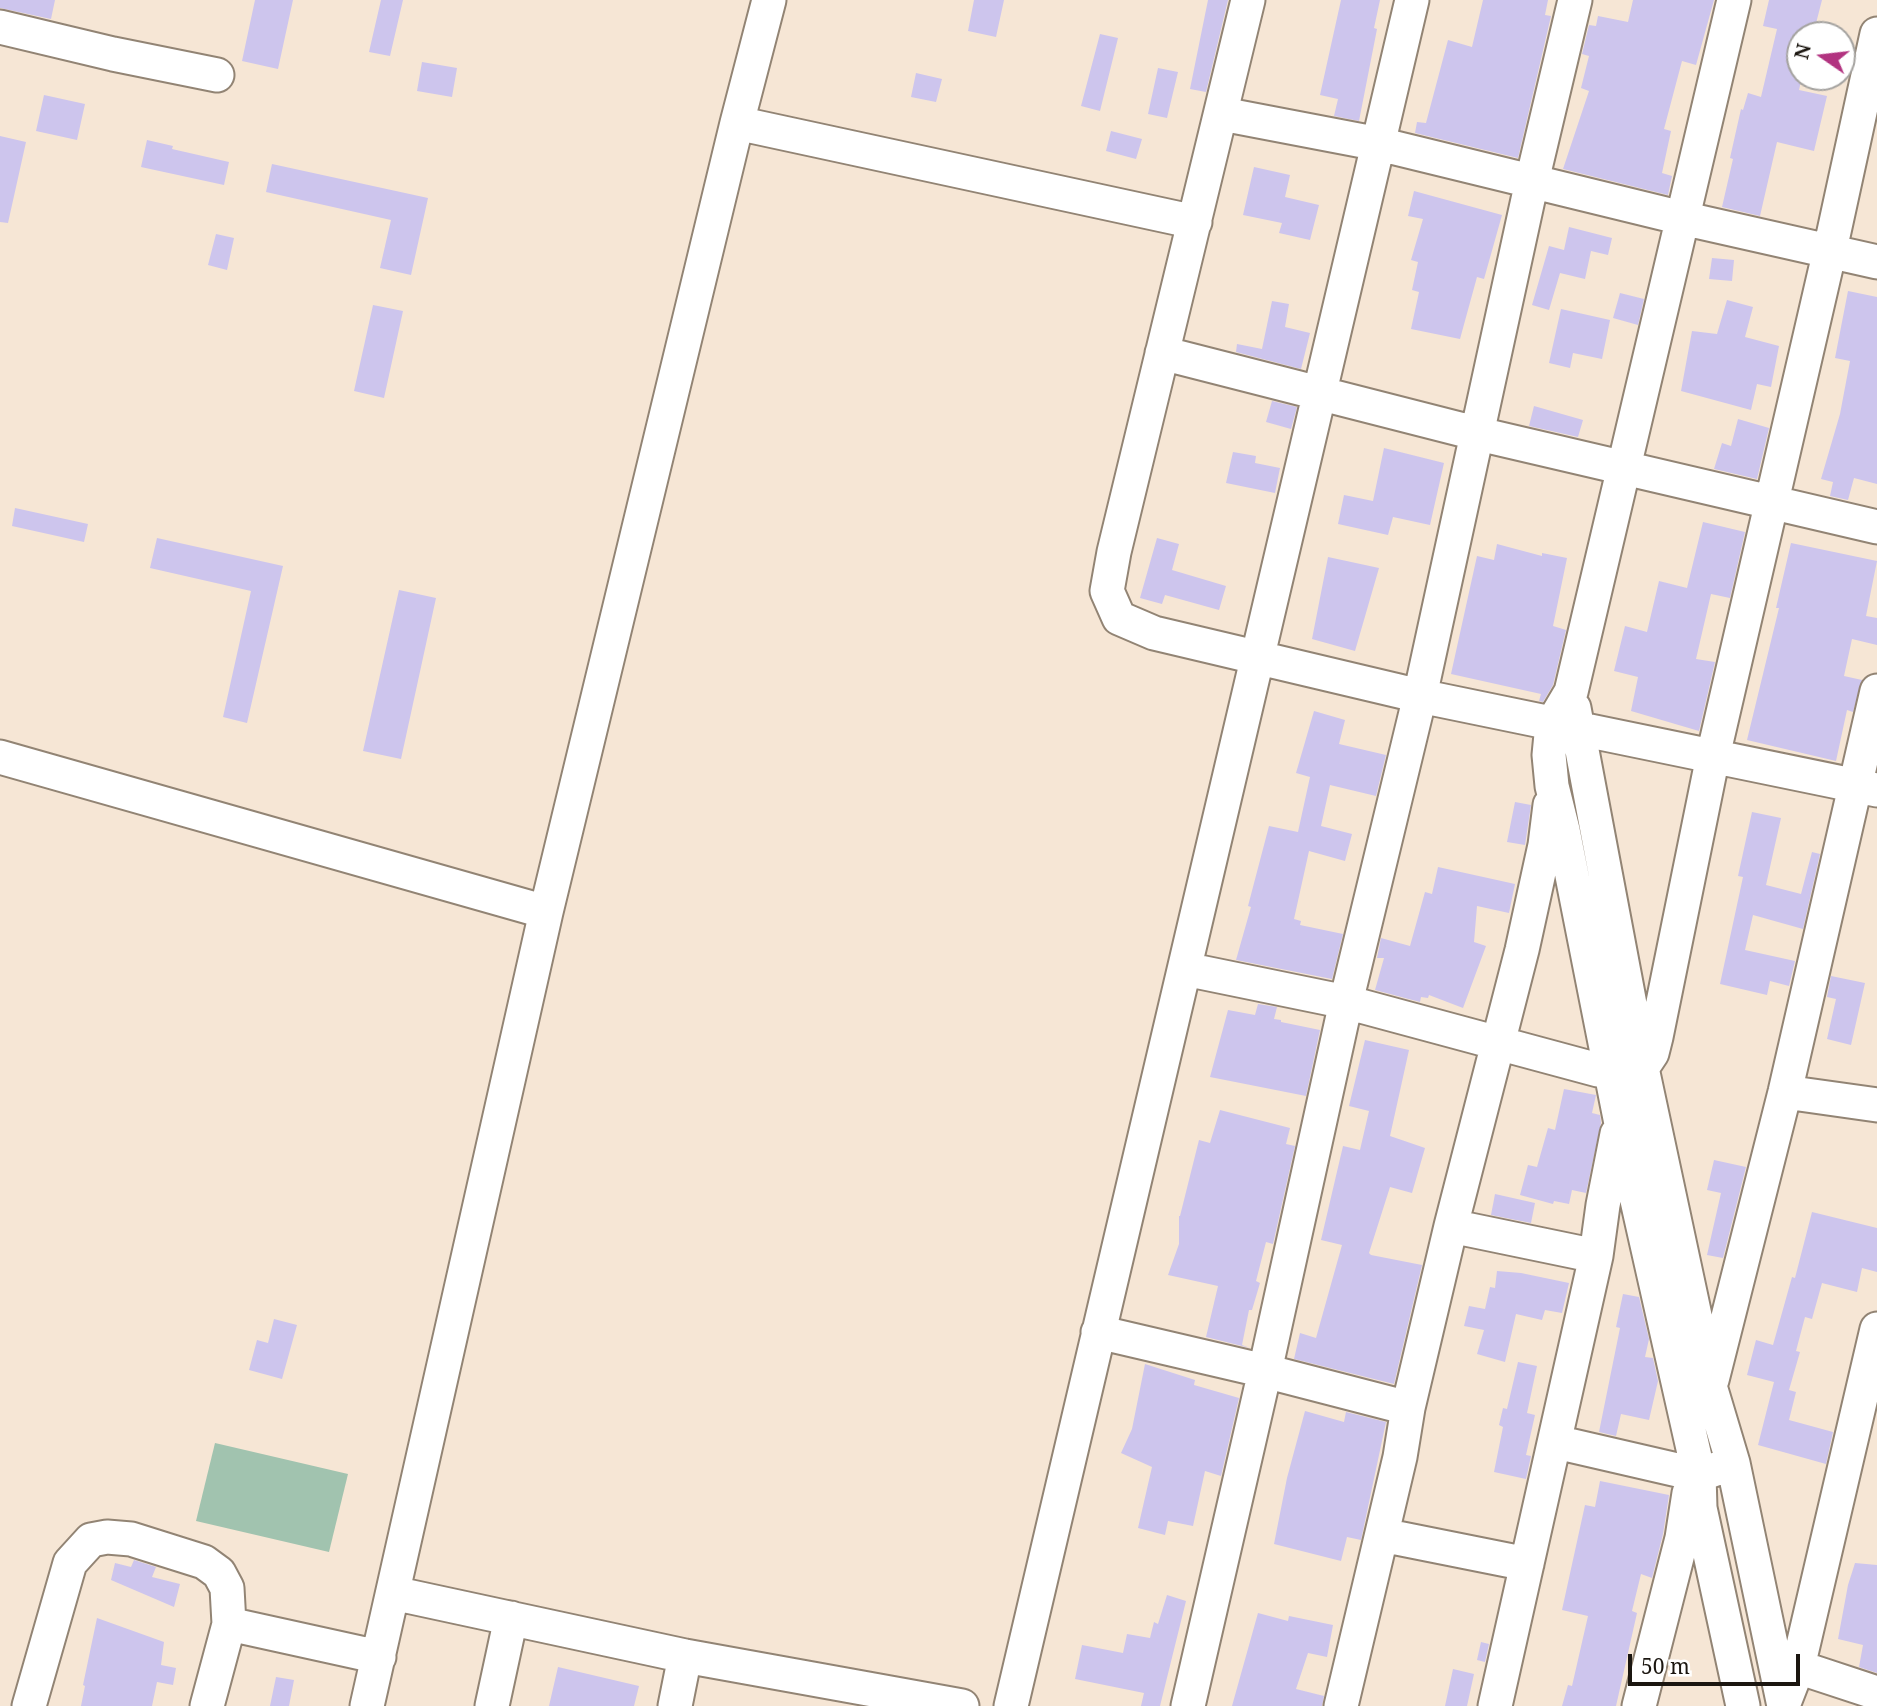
<!DOCTYPE html>
<html>
<head>
<meta charset="utf-8">
<style>
  body { margin:0 }
  #map { position:relative; width:1877px; height:1706px; overflow:hidden; background:#f6e6d5; font-family:"Noto Serif",serif }
  canvas { display:block }
  .north { position:absolute; left:1786px; top:21px; width:70px; height:70px; box-sizing:border-box; background:#fff; border:2px solid #a4a29f; border-radius:50%; rotate:284deg; font-size:19px; font-weight:700; line-height:28px; text-align:center; color:#1b1610 }
  .north::after { content:''; display:block; margin:auto; width:24px; height:32px; background:#b23380; clip-path:polygon(50% 0,100% 100%,50% 72%,0 100%) }
  .scale { position:absolute; left:1628px; top:1654px; width:172px; height:32px; box-sizing:border-box; border:4px solid #1b1610; border-top:0; padding-left:9px; font-size:21px; line-height:24px; white-space:nowrap; color:#1b1610; -webkit-text-stroke:5px #fff; paint-order:stroke }
</style>
</head>
<body>
<div id="map">
<canvas width="1877" height="1706"></canvas>
<div class="north">N</div>
<div class="scale">50 m</div>
</div>
<script>
const g = document.querySelector('canvas').getContext('2d');
g.lineJoin = 'round';
function fillPath(path, color) { g.fillStyle = color; g.fill(path, 'evenodd'); }
const shape = rows => new Path2D(rows.map(r => 'M' + r).join(''));
function stroke(path, color, width, dash) { g.strokeStyle = color; g.lineWidth = width; g.lineCap = dash ? 'butt' : 'round'; g.setLineDash(dash || []); g.stroke(path); }
fillPath(shape([
  [215,1443,348,1474,329,1552,196,1521]
]), '#a1c3af');
fillPath(shape([
  [0,0,55,0,51,19,0,8],
  [255,0,293,0,278,69,242,61],
  [381,0,403,0,390,56,369,52],
  [974,0,1004,0,996,37,968,31],
  [1208,0,1228,0,1206,92,1190,89],
  [1341,0,1380,0,1374,28,1377,29,1359,121,1334,116,1338,99,1320,95],
  [1483,0,1548,0,1545,15,1551,16,1518,158,1415,133,1417,122,1426,123,1448,40,1472,47],
  [1633,0,1714,0,1696,65,1682,61,1664,129,1671,131,1662,173,1672,176,1668,195,1563,169,1589,91,1581,88,1589,56,1582,54,1589,25,1596,26,1598,16,1628,22],
  [1769,0,1822,0,1813,35,1800,35,1800,50,1795,70,1800,72,1800,77,1802,77,1799,90,1827,96,1814,151,1777,142,1760,216,1722,207,1733,159,1730,158,1741,109,1743,110,1748,93,1761,97,1777,29,1763,26],
  [1100,34,1118,38,1100,111,1081,106],
  [422,62,457,68,452,97,417,91],
  [1158,68,1178,72,1167,118,1148,114],
  [916,73,942,79,936,102,911,97],
  [44,95,85,104,77,140,36,131],
  [1111,131,1142,139,1136,159,1106,151],
  [0,136,26,142,8,223,0,222],
  [147,140,173,146,172,149,229,162,224,185,141,167],
  [272,164,428,198,411,275,380,268,391,220,266,192],
  [1254,167,1290,175,1285,197,1319,205,1310,240,1279,233,1282,223,1243,215],
  [1414,191,1502,215,1484,279,1477,277,1460,339,1411,329,1419,292,1412,290,1418,262,1411,260,1423,219,1408,216],
  [1569,227,1612,238,1608,255,1591,251,1585,279,1560,273,1549,310,1532,305,1549,246,1564,250],
  [216,234,234,238,227,270,208,265],
  [1712,258,1734,260,1732,281,1709,279],
  [1848,291,1877,297,1877,484,1854,478,1848,500,1830,496,1833,482,1821,479,1840,414,1850,361,1835,358],
  [1620,293,1644,299,1638,325,1613,318],
  [1727,300,1753,307,1745,337,1779,346,1771,387,1757,384,1751,410,1681,391,1692,331,1717,334],
  [1272,301,1289,304,1285,327,1310,333,1301,369,1236,352,1237,344,1262,349],
  [373,305,403,311,384,398,354,391],
  [1561,309,1610,320,1602,359,1573,353,1570,368,1549,363],
  [1272,401,1297,407,1291,429,1266,422],
  [1534,406,1583,420,1578,437,1529,426],
  [1738,419,1769,428,1757,479,1714,469,1722,443,1731,446],
  [1384,448,1444,463,1430,525,1393,517,1388,535,1338,524,1344,495,1373,501],
  [1233,452,1256,456,1255,463,1280,468,1275,493,1226,483],
  [15,508,88,524,84,542,12,526],
  [1703,522,1745,532,1730,598,1711,594,1696,659,1715,662,1699,731,1631,711,1638,677,1614,671,1625,626,1647,632,1659,581,1687,588],
  [157,538,283,566,247,723,223,717,251,591,150,568],
  [1157,538,1179,544,1172,570,1226,586,1219,610,1165,595,1162,604,1140,598],
  [1791,543,1877,561,1866,616,1877,618,1877,645,1852,639,1844,676,1862,680,1853,712,1847,710,1836,761,1747,740,1779,608,1776,608],
  [1497,544,1542,556,1542,553,1567,558,1553,626,1566,630,1553,685,1543,702,1539,701,1541,694,1451,674,1477,556,1494,560],
  [1328,557,1379,568,1355,651,1312,639],
  [399,590,436,598,401,759,363,751],
  [1314,711,1345,720,1339,744,1386,755,1376,796,1330,785,1321,826,1352,834,1345,861,1309,851,1294,919,1301,921,1300,925,1343,934,1332,979,1236,960,1251,907,1248,906,1269,826,1298,832,1310,777,1296,773],
  [1515,802,1531,805,1525,845,1507,842],
  [1752,812,1781,818,1766,885,1801,894,1812,852,1820,854,1803,929,1753,915,1745,950,1795,961,1789,986,1770,981,1767,995,1720,984,1743,877,1738,876],
  [1438,867,1515,884,1509,913,1477,906,1474,942,1486,946,1463,1008,1429,995,1428,998,1421,997,1420,1002,1375,990,1384,958,1377,958,1381,938,1410,946,1425,892,1432,894],
  [1831,976,1865,983,1851,1045,1827,1039,1836,999,1827,997],
  [1258,1004,1277,1007,1274,1019,1281,1020,1281,1022,1320,1030,1306,1096,1210,1077,1228,1010,1255,1015],
  [1365,1040,1409,1050,1390,1136,1425,1148,1412,1193,1390,1187,1369,1253,1371,1255,1422,1265,1394,1384,1294,1359,1300,1333,1316,1338,1342,1245,1321,1240,1343,1146,1360,1150,1369,1111,1349,1106],
  [1564,1089,1596,1095,1592,1113,1600,1115,1601,1123,1586,1193,1572,1190,1569,1204,1554,1201,1553,1204,1520,1195,1528,1165,1537,1167,1548,1128,1555,1130],
  [1220,1110,1290,1128,1286,1144,1295,1146,1273,1244,1266,1242,1256,1281,1260,1283,1252,1310,1249,1310,1242,1345,1250,1348,1206,1337,1218,1286,1168,1275,1179,1244,1179,1216,1180,1216,1199,1140,1210,1143],
  [1714,1160,1746,1167,1723,1258,1707,1255,1721,1193,1707,1190],
  [1495,1194,1535,1203,1531,1223,1491,1215],
  [1812,1212,1877,1228,1877,1272,1862,1268,1857,1292,1822,1283,1812,1319,1805,1317,1796,1351,1800,1352,1789,1390,1796,1392,1789,1420,1833,1432,1826,1464,1758,1445,1774,1382,1747,1375,1756,1340,1773,1345,1792,1277,1795,1278],
  [1497,1271,1521,1273,1569,1283,1562,1313,1545,1310,1542,1320,1516,1314,1505,1362,1477,1354,1484,1330,1464,1326,1469,1306,1485,1309,1490,1287,1495,1288],
  [1623,1294,1639,1297,1649,1339,1645,1357,1653,1358,1658,1381,1649,1420,1621,1414,1616,1436,1599,1432,1620,1328,1616,1327],
  [274,1319,297,1325,282,1379,249,1370,257,1340,268,1343],
  [1518,1362,1537,1366,1527,1413,1535,1415,1526,1455,1531,1456,1526,1479,1494,1472,1503,1427,1499,1425,1503,1408,1507,1409],
  [1145,1364,1195,1380,1194,1385,1239,1398,1221,1476,1205,1471,1193,1526,1168,1521,1165,1535,1138,1528,1152,1467,1121,1453,1132,1429],
  [1305,1411,1344,1422,1346,1412,1386,1422,1361,1540,1347,1537,1341,1561,1274,1544,1287,1478],
  [1600,1481,1669,1495,1663,1534,1652,1578,1641,1574,1632,1611,1637,1613,1616,1706,1562,1706,1568,1685,1572,1686,1588,1616,1562,1610,1585,1505,1595,1507],
  [134,1560,156,1567,152,1577,180,1584,174,1607,111,1580,115,1563,131,1567],
  [1855,1563,1877,1565,1877,1673,1859,1667,1863,1645,1838,1639,1848,1585],
  [1167,1595,1186,1601,1160,1706,1141,1706,1144,1693,1075,1679,1082,1645,1123,1653,1127,1634,1150,1638,1154,1622,1158,1624],
  [1258,1613,1288,1621,1289,1616,1333,1625,1327,1657,1308,1653,1296,1689,1324,1696,1322,1706,1232,1706],
  [97,1618,164,1642,161,1665,176,1668,173,1685,157,1682,152,1706,81,1706,85,1686,83,1685],
  [1481,1642,1489,1644,1485,1662,1477,1660],
  [558,1667,639,1686,634,1706,549,1706],
  [1453,1669,1474,1674,1467,1706,1445,1706],
  [276,1677,294,1680,289,1706,270,1706]
]), '#cdc5ed');
const minor = shape([
  [1248,0,1114,552,1107,591,1119,618,1154,633,1420,696,1877,790],
  [1734,0,1571,692,1552,724,1549,755,1552,786,1563,830,1630,1169,1699,1475,1700,1508,1743,1706],
  [0,27,113,54,217,75],
  [1222,114,1379,144,1682,218,1877,262],
  [737,123,1195,222],
  [1162,353,1479,434,1877,527],
  [1574,708,1642,1068,1710,1386,1733,1463,1784,1706],
  [0,757,546,912],
  [1185,969,1346,1002,1598,1070,1627,1072,1642,1068,1652,1053,1656,1037,1713,756,1830,250,1877,34],
  [1785,1092,1877,1105],
  [1451,1226,1596,1256],
  [1098,1332,1265,1371,1408,1408],
  [1712,1380,1785,1092,1877,691],
  [1556,1442,1699,1475,1716,1469],
  [1382,1535,1527,1564],
  [393,1593,685,1656,962,1706],
  [229,1624,379,1657],
  [1798,1667,1877,1693],
  [1784,1703,1798,1667,1877,1329],
  [29,1706,70,1563,91,1540,107,1537,131,1539,204,1562,219,1573,227,1588,229,1624,207,1706],
  [367,1706,546,912,737,123,769,0],
  [492,1706,511,1618],
  [675,1706,685,1656],
  [1011,1706,1412,0],
  [1188,1706,1265,1371,1346,1002,1420,696,1532,181,1575,0],
  [1341,1706,1400,1457,1408,1408,1451,1226,1522,950,1545,845,1550,805],
  [1495,1706,1596,1256,1603,1205,1617,1134],
  [1639,1706,1682,1538,1689,1493]
]);
stroke(minor, '#928474', 37);
stroke(minor, '#fff', 33);
</script>
</body>
</html>
